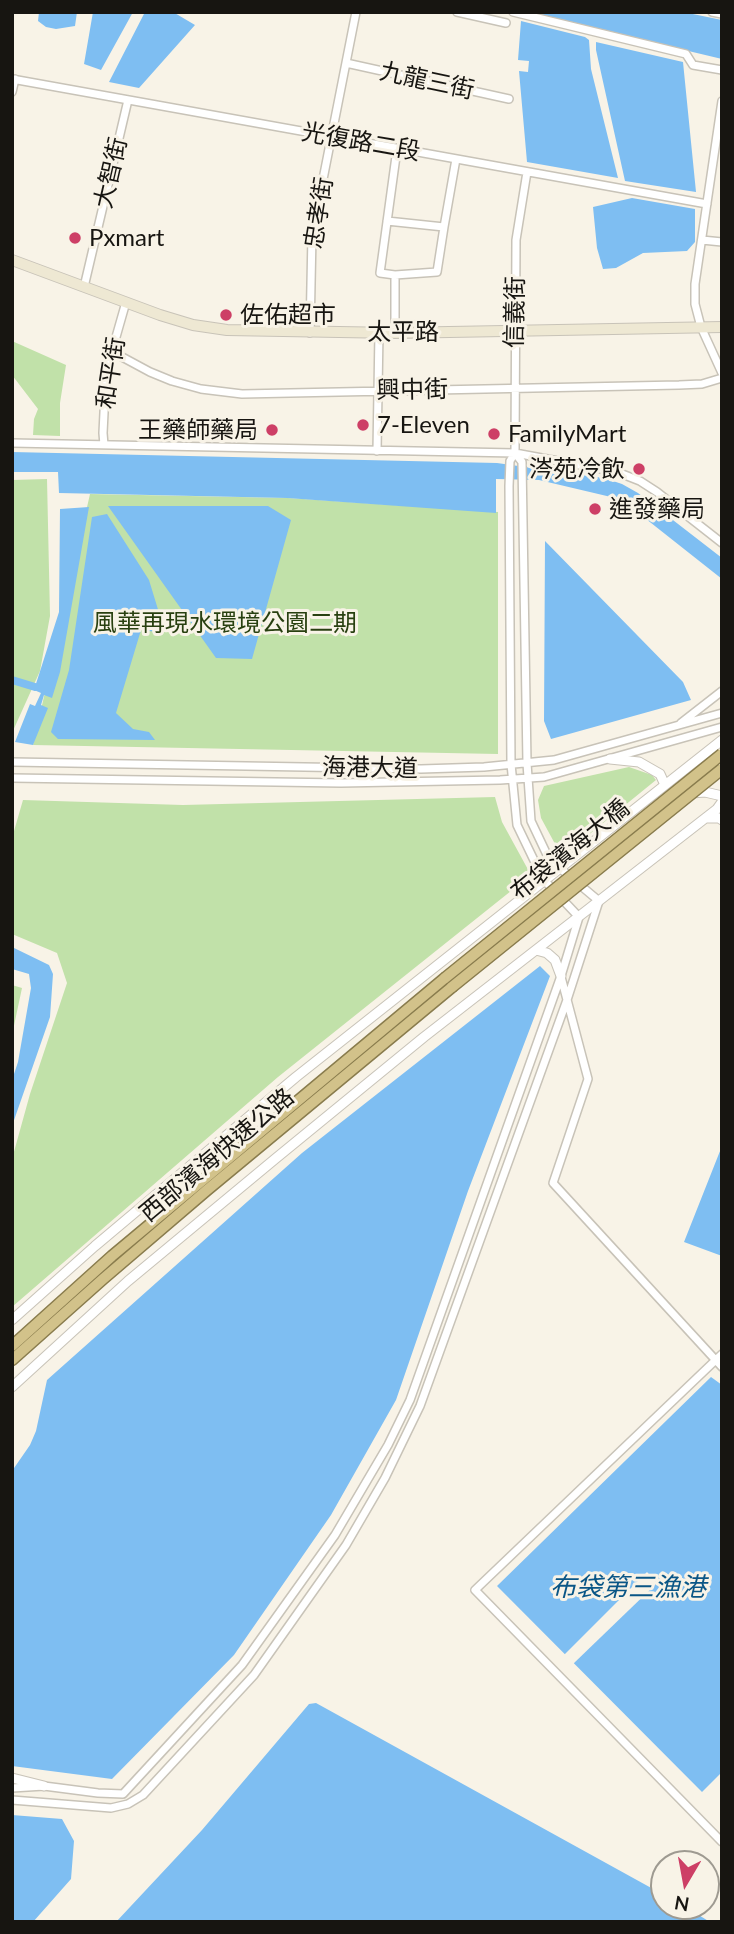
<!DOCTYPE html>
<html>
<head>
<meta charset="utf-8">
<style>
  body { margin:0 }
  #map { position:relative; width:734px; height:1934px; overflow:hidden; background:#f8f3e7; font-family:Lato,sans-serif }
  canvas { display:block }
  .frame { position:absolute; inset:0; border:14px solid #171511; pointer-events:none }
  .north { position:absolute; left:650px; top:1850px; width:70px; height:70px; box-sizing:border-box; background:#f8f3e7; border:2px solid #9e9a91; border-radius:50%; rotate:190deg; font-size:19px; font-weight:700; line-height:28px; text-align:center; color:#171511 }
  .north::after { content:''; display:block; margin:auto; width:24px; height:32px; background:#cd3f66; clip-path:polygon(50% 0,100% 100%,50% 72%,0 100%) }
</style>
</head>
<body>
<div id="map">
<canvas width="734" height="1934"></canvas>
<div class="frame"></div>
<div class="north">N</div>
</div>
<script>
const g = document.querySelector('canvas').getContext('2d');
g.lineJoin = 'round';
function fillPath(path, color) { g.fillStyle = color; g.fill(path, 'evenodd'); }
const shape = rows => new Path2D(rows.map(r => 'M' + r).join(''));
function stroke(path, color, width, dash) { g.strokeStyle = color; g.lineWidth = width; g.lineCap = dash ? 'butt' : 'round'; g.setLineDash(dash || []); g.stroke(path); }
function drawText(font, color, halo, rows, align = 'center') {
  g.font = font + ' Lato,"Noto Sans TC",sans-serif'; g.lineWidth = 6; g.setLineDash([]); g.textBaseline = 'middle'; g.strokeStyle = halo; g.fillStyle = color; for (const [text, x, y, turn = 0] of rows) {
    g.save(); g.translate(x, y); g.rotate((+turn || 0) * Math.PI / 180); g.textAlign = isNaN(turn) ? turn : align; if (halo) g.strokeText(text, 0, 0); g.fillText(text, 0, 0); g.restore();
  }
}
fillPath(shape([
  [12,341,66,365,60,403,60,436,33,435,34,419,38,409,12,375],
  [47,479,50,616,40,671,12,733,12,480],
  [90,494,288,498,498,512,498,754,33,745],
  [629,767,652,775,656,780,565,854,554,842,541,818,538,800,544,786],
  [495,797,502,822,531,875,278,1077,12,1307,12,1159,30,1094,67,983,57,953,12,934,12,838,23,800,183,805],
  [12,985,22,988,12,1035]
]), '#c1e1a9');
fillPath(shape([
  [39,12,77,12,75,26,56,29,46,27,38,21],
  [93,12,133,12,101,70,84,64],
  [145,12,173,12,195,25,139,88,109,82],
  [525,12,683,12,722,20,722,59],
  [521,21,585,37,589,40,591,69,618,178,527,162,519,71,528,72,529,61,518,60],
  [596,42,683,62,696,192,625,181,596,50],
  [632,198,695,209,695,242,687,251,643,253,616,268,603,269,597,248,593,207],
  [12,452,497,463,604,478,622,484,638,493,722,558,722,579,641,515,611,497,539,480,496,479,496,513,287,498,59,493,58,472,12,472],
  [108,506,268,506,291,520,252,659,216,658],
  [89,507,60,672,52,698,44,695,41,705,48,708,33,745,15,742,30,704,35,706,41,693,34,690,59,612,60,509],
  [107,514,149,580,160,616,157,632,141,630,116,713,133,729,149,732,155,740,58,739,51,732,69,670,92,517],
  [545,541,683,682,691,700,551,739,544,721],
  [12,947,49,965,53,974,50,1017,12,1126,12,1080,18,1062,31,988,29,974,12,969],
  [540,966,550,976,468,1191,396,1400,331,1515,234,1655,112,1779,12,1766,12,1471,30,1445,36,1431,47,1380,302,1153],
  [722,1146,722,1256,684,1242],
  [711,1377,722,1385,722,1772,702,1792,497,1586],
  [316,1703,664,1895,664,1906,684,1906,710,1922,116,1922,202,1830,309,1704],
  [12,1815,62,1819,74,1841,71,1879,33,1922,12,1922]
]), '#7ebef2');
fillPath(shape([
  [647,1572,657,1583,573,1664,564,1655]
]), '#f8f3e7');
stroke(shape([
  [12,680,35,687]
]), '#7ebef2', 8);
const minor = shape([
  [457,12,506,23],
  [513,12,686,54,693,65,722,70],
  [712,12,722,14],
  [346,63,509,99],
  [12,79,707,204],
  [12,92,15,79],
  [722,101,695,284,695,304,701,327,722,373],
  [397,149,380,273,395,275,437,272,444,227],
  [387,221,444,227,456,159],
  [702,240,722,242],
  [84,287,128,100],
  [310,333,312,235,356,12],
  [395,333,395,275],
  [111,351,150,372,172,381,201,389,242,394,679,385,702,384,722,378],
  [12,443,515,453,617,472,640,481,657,492,722,543],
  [104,445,103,433,106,372,126,302],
  [377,451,379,332],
  [515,453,516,240,527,172],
  [681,723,722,691],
  [12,762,421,769,484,767,554,760,722,713],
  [12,778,341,783,500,780,544,777,722,727],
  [561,977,588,1079,553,1183,722,1367],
  [722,1354,475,1590,722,1842],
  [12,1788,44,1786,98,1793,123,1794,242,1665,335,1535,388,1445,410,1400,561,976,579,917,543,879,517,825,511,764,509,486,510,461,515,453],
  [12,1800,111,1808,128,1804,143,1795,254,1675,346,1545,385,1478,420,1406,567,1000,599,901,549,859,531,821,527,763,522,462,515,453]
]);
const tertiary = shape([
  [610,759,639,762,660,774,665,785],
  [692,793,705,792,722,796],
  [707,818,719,818,722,820],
  [536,950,547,953,555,960,561,976],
  [12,1320,95,1246,296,1077,722,740],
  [12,1387,128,1281,275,1159,424,1037,717,809,722,802],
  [12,1778,44,1786]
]);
const secondary = shape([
  [12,260,160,315,193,325,227,330,395,333,722,327]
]);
const trunk = shape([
  [12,1346,112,1256,445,978],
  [12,1360,103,1279,207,1190,452,987]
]);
stroke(minor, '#c8c3b8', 10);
stroke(tertiary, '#c8c3b8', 11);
stroke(secondary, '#c8c3b8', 12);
stroke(trunk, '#897c4d', 13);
stroke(minor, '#fff', 7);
stroke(tertiary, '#fff', 9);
stroke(secondary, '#eee8d3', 10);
stroke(trunk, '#d2c28a', 10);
const trunkBridge = shape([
  [445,978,722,754],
  [452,987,722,769]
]);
stroke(trunkBridge, '#897c4d', 13, []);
stroke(trunkBridge, '#d2c28a', 10);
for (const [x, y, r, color] of [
  [75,238,7,"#cd3f66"],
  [226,315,7,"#cd3f66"],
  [363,425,7,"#cd3f66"],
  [272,430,7,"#cd3f66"],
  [494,434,7,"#cd3f66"],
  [639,469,7,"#cd3f66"],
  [595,509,7,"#cd3f66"]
]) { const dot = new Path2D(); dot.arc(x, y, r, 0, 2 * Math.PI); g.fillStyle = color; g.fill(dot); stroke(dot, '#f8f3e7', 2.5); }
drawText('24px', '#171511', '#f8f3e7', [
  ["九龍三街",427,81,12],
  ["光復路二段",361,142,10],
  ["大智街",111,173,-77],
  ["忠孝街",319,213,-81],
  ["信義街",515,312,-89],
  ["太平路",403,332],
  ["和平街",111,373,-81],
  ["興中街",412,390,-1],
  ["海港大道",370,768,1],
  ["布袋濱海大橋",570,850,-39],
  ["西部濱海快速公路",217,1155,-40]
]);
drawText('24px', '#171511', '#f8f3e7', [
  ["Pxmart",89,238],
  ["佐佑超市",240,315],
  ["7-Eleven",377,425],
  ["王藥師藥局",258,430,"right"],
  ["FamilyMart",508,434],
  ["涔苑冷飲",625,469,"right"],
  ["進發藥局",609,509]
], 'left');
drawText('24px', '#284010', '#f8f3e7', [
  ["風華再現水環境公園二期",225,623]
]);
drawText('italic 26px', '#0a5686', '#f8f3e7', [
  ["布袋第三漁港",628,1588]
]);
</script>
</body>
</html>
